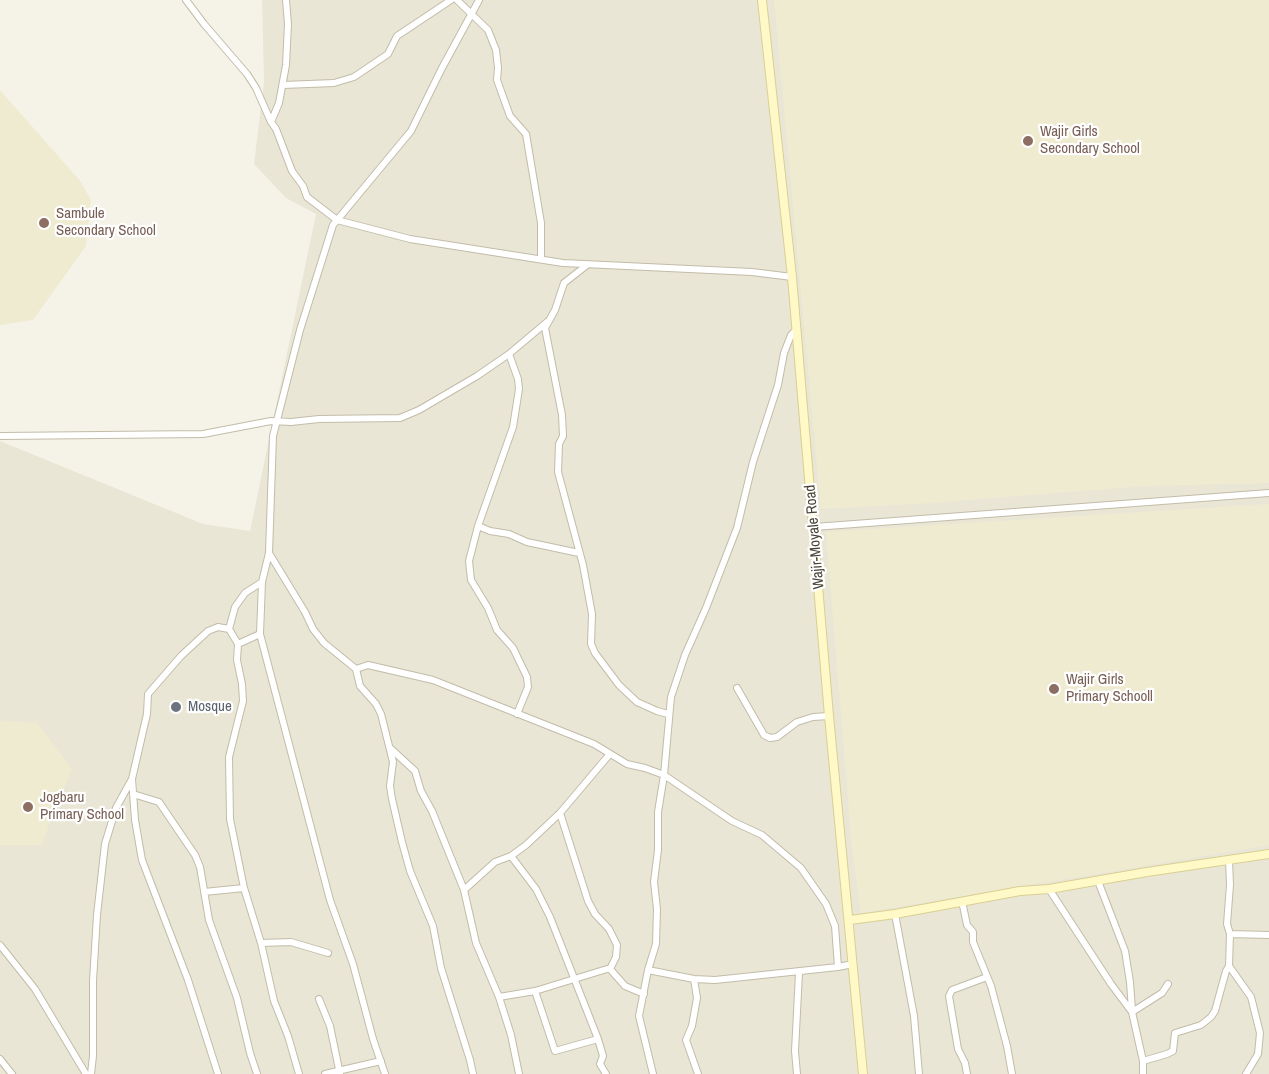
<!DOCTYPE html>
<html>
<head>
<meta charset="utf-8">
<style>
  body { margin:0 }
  canvas { display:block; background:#f5f3e7 }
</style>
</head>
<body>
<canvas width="1269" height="1074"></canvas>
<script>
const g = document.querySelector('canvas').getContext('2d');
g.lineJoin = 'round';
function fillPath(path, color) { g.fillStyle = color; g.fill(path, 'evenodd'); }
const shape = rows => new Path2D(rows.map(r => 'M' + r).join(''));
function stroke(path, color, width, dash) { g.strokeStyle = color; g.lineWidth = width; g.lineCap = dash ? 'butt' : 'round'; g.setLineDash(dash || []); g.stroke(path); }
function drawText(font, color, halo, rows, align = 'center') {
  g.font = font + ' "Archivo Narrow",sans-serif'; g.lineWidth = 4.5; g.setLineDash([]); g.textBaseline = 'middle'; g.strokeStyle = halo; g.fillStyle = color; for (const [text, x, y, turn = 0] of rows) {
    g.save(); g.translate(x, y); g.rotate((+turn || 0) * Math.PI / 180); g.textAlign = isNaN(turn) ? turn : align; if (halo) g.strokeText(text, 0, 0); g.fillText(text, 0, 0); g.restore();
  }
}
fillPath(shape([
  [262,0,1269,0,1269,1074,0,1074,0,441,203,524,250,531,316,214,286,198,254,164,264,82]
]), '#eae6d5');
fillPath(shape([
  [774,0,1269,0,1269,483,1143,486,930,503,821,509],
  [0,90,81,182,91,200,86,246,33,320,0,325],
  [1269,504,1269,845,861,913,852,848,826,532],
  [0,721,37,723,72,769,41,845,0,845]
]), '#efebd0');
const street = shape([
  [186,0,204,24,247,74,256,88,271,122],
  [286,0,288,24,286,65,279,103,271,122,276,129,292,171,303,186,307,197,337,220,410,239,563,263,752,272,792,277],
  [457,0,488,30,496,50,498,68,497,80,510,116,526,134,541,223,541,259],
  [283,85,334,83,354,77,388,54,397,36,451,0],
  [587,265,564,283,555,310,545,328,562,415,563,436,559,444,558,472,583,565,592,614,591,644,595,653,619,685,637,702,657,711,668,714],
  [509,354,518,379,519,389,513,427,478,526,469,561,471,580,488,608,497,630,513,648,527,677,528,687,517,714],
  [0,436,203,434,271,421,291,422,319,419,400,418,419,410,477,376,509,354,547,322],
  [478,526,490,531,509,534,527,542,579,553],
  [814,527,1269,493],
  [269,553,305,612,313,629,324,643,356,669,360,686,376,704,381,714,393,762,390,786,392,799,402,842,410,871,433,926,441,968,470,1060,473,1074],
  [229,629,238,644],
  [260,634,238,644,237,660,242,684,243,701,229,757,230,819,244,888,261,943,274,1001,288,1036,299,1074],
  [356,669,368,665,433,680,594,744,627,764,645,768,664,775,732,821,762,835,801,868,826,904,835,926,838,967,853,964],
  [737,688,764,735,770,738,777,737,797,722,813,717,829,716],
  [390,748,415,771,421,791,432,811,464,890,476,943,499,997,511,1035,519,1074],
  [133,794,159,802,195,855,200,867,209,920,237,998,250,1053,257,1074],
  [560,813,588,901,595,914,609,929,617,945,616,957,610,969],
  [511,856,536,889,550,917,598,1039,603,1056,600,1064,606,1074],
  [1098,881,1125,951,1130,982,1132,1010],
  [1049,889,1111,984,1132,1012,1143,1061,1143,1074],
  [464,890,495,862,511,856,526,845,560,813,609,755],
  [204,892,244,888],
  [962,901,967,925,973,932,973,942,991,986,1007,1046,1012,1074],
  [895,914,914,1016,919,1074],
  [1230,934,1269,935],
  [261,943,291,942,328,953],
  [0,945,35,989,86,1074],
  [1229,966,1251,997,1260,1033,1258,1054,1246,1074],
  [648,970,694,979,715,980,838,967],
  [694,979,697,998,692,1026,686,1040,698,1074],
  [535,991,555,1051,598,1039],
  [499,997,535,991,607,969,610,969,625,986,644,994],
  [319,999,330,1026,340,1074],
  [1132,1012,1162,993,1168,984],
  [0,1059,12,1074],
  [1143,1061,1167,1054,1173,1051,1175,1033,1201,1025,1211,1017,1215,1011,1226,971,1229,966,1230,934,1227,924,1230,885,1229,860],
  [91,1074,93,1056,93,981,97,915,105,844,116,808,132,779],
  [218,1074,188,980,142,860,135,820,132,779,147,714,148,694,181,656,208,631,218,627,229,629,235,607,245,593,262,582],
  [325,1074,381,1061],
  [385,1074,373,1039,353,964,330,900,260,634,262,582,269,553,273,436,300,330,333,225,411,131,442,68,479,0],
  [653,1074,639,1016,648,970,656,944,657,909,654,882,658,850,658,812,664,775,671,697,685,655,706,608,737,528,753,462,778,385,784,353,791,335,797,329],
  [797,1074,795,1051,799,973],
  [967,1074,965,1063,958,1049,949,996,952,990,987,977]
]);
const secondary = shape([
  [762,0,792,277,829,716,863,1074],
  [850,920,895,914,1020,891,1049,889,1147,872,1269,854]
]);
stroke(street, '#c2bca9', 8);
stroke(secondary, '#d9cf93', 10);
stroke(street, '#fff', 6);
stroke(secondary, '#fff9c8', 8);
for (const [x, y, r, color] of [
  [1028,141,6,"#8d6e63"],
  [44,223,6,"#8d6e63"],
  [1054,689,6,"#8d6e63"],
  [176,707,6,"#6b7280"],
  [28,807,6,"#8d6e63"]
]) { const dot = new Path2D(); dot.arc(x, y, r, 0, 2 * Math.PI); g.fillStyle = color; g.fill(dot); stroke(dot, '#fff', 2); }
drawText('15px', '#785e54', '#fff', [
  ["Wajir Girls",1040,132],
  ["Secondary School",1040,149],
  ["Sambule",56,214],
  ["Secondary School",56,231],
  ["Wajir Girls",1066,680],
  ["Primary Schooll",1066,697],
  ["Jogbaru",40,798],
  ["Primary School",40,815]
], 'left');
drawText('15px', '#494435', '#fff', [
  ["Wajir-Moyale Road",815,537,-95]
]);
drawText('15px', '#5b616d', '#fff', [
  ["Mosque",188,707]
], 'left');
</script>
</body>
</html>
